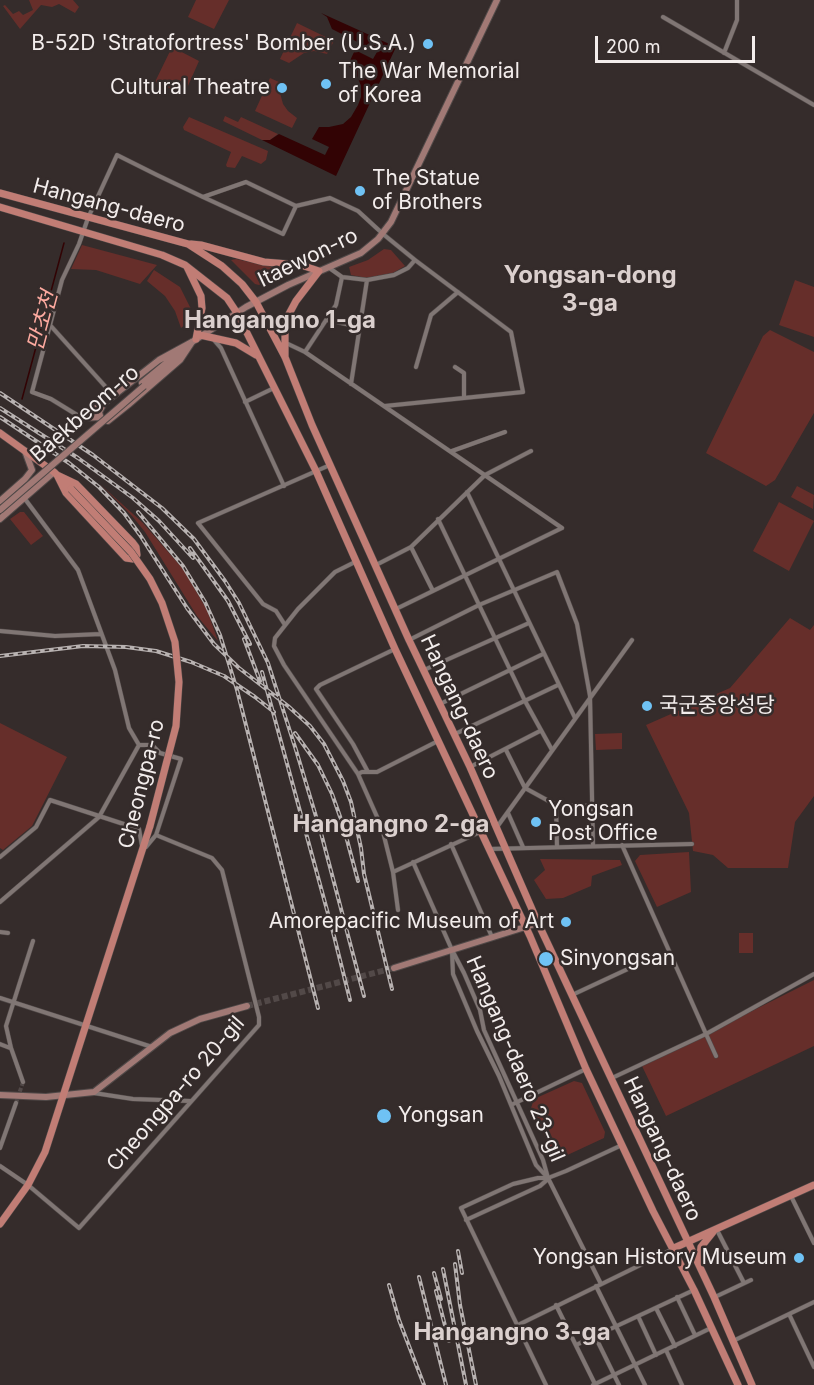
<!DOCTYPE html>
<html>
<head>
<meta charset="utf-8">
<style>
  body { margin:0 }
  #map { position:relative; width:814px; height:1385px; overflow:hidden; background:#352c2b; font-family:Inter,sans-serif }
  canvas { display:block }
  .scale { position:absolute; left:595px; top:36px; width:160px; height:27px; box-sizing:border-box; border:3px solid #f3edec; border-top:0; padding-left:8px; font-size:18px; line-height:21px; white-space:nowrap; color:#f3edec; -webkit-text-stroke:4px #352c2b; paint-order:stroke }
</style>
</head>
<body>
<div id="map">
<canvas width="814" height="1385"></canvas>
<div class="scale">200 m</div>
</div>
<script>
const g = document.querySelector('canvas').getContext('2d');
g.lineJoin = 'round';
function fillPath(path, color) { g.fillStyle = color; g.fill(path, 'evenodd'); }
const shape = rows => new Path2D(rows.map(r => 'M' + r).join(''));
function stroke(path, color, width, dash) { g.strokeStyle = color; g.lineWidth = width; g.lineCap = dash ? 'butt' : 'round'; g.setLineDash(dash || []); g.stroke(path); }
function drawText(font, color, halo, rows, align = 'center') {
  g.font = font + ' Inter,"Noto Sans KR",sans-serif'; g.lineWidth = 5; g.setLineDash([]); g.textBaseline = 'middle'; g.strokeStyle = halo; g.fillStyle = color; for (const [text, x, y, turn = 0] of rows) {
    g.save(); g.translate(x, y); g.rotate((+turn || 0) * Math.PI / 180); g.textAlign = isNaN(turn) ? turn : align; if (halo) g.strokeText(text, 0, 0); g.fillText(text, 0, 0); g.restore();
  }
}
fillPath(shape([
  [29,0,73,0,79,7,75,13,59,4,52,7,41,5,20,29,3,6,5,5,13,14,19,11,23,15,33,10],
  [196,0,229,0,214,29,188,17],
  [297,23,334,41,327,54,314,51,304,53,289,63,280,59],
  [172,47,199,61,184,95,155,82],
  [270,78,279,82,279,89,283,104,288,111,297,118,292,128,255,111],
  [225,116,238,122,241,117,278,134,270,140,262,140,223,121],
  [189,117,268,151,266,160,261,164,242,156,235,168,227,167,226,165,231,152,184,130,183,127],
  [82,245,157,265,140,284,96,270,71,269],
  [384,249,391,250,405,266,393,273,366,278,351,275,349,267,368,260],
  [236,259,273,267,291,269,259,285,255,284,231,260],
  [154,270,180,287,191,309,186,324,181,328,175,311,165,296,147,281],
  [795,280,814,287,814,337,779,325],
  [770,330,814,352,814,413,775,480,766,486,706,453,763,336],
  [100,484,143,523,183,569,207,610,218,641,197,616,145,532,132,516],
  [797,486,814,495,813,509,791,497],
  [779,502,814,521,789,571,753,551],
  [20,512,24,512,43,536,31,545,10,519],
  [790,618,810,630,814,625,814,796,795,822,788,868,728,868,713,855,693,851,689,813,646,725,730,688],
  [0,723,67,757,32,826,3,850,0,848],
  [622,733,622,749,596,750,595,734],
  [689,852,691,892,657,907,635,861,640,855],
  [540,859,620,860,622,865,592,876,591,886,563,898,546,899,534,880,545,870],
  [739,933,753,933,753,953,739,953],
  [814,980,814,1046,666,1116,642,1066],
  [574,1081,582,1083,605,1132,604,1138,561,1158,553,1154,531,1108,534,1099]
]), '#662e2a');
fillPath(shape([
  [321,13,396,47,336,176,262,140,270,140,279,134,325,155,329,147,312,139,319,127,329,127,343,124,351,117,358,105,361,97,361,86,356,73,348,65,355,50,373,59,377,52,332,29,327,17]
]), '#320304');
stroke(shape([
  [22,399,64,243]
]), '#320304', 1.5);
stroke(shape([
  [16,1103,23,1082]
]), '#524948', 4, [4, 2]);
stroke(shape([
  [247,1006,394,968]
]), '#524948', 6, [6, 3]);
const street = shape([
  [663,17,814,105],
  [724,53,737,20,737,0],
  [296,206,330,198,358,211,383,234,415,260,511,332,523,392,385,406],
  [328,267,342,277,367,280,394,275,408,268,415,260],
  [327,320,360,327],
  [50,325,32,392,51,399,82,418],
  [214,340,221,348,284,486],
  [286,343,305,352,562,528,396,609],
  [305,352,336,305,342,277],
  [416,367,431,315,458,292],
  [455,367,464,373,464,398],
  [351,384,367,280],
  [113,395,50,325,62,280,79,244,88,218,117,155,157,175,203,197,283,234,296,206,246,182,203,197],
  [245,402,274,388],
  [452,451,505,432],
  [467,492,575,718],
  [438,519,525,701,552,750],
  [411,547,433,591],
  [355,562,335,572,298,609,275,638,274,646,284,665,358,774,382,828,393,872,398,910],
  [376,565,411,547,485,475,531,451],
  [285,625,276,611,263,604,198,523,330,465],
  [0,631,55,636,101,634],
  [409,640,479,605,557,572,577,624,590,696,593,846],
  [424,670,529,623],
  [440,704,543,654],
  [455,734,558,685],
  [139,745,152,745,160,753,181,759,156,835,146,847],
  [506,750,525,788,556,805,592,806],
  [470,767,540,731],
  [368,772,353,744,316,689,320,685,395,649],
  [358,774,362,772,377,772,438,741],
  [556,805,557,847],
  [508,813,523,847],
  [497,827,632,640],
  [451,844,492,937],
  [622,845,706,1034,814,974],
  [489,849,692,844],
  [0,857,36,827,50,800,139,829,142,846],
  [413,862,452,950,464,973,480,1010,484,1030,543,1160,548,1178,601,1284],
  [393,872,480,832],
  [0,902,99,817,139,745,129,728,115,670,78,570,19,491],
  [0,932,8,933],
  [452,952,453,974,477,1031,499,1076,536,1165,548,1178],
  [572,995,630,968],
  [0,998,152,1047],
  [0,1044,10,1048],
  [612,1078,706,1034,716,1056],
  [23,1082,11,1048,6,1026,33,941],
  [94,1093,133,1099,190,1101],
  [511,1105,586,1069],
  [0,1148,16,1103],
  [0,1166,28,1185,79,1228,259,1025,259,1017,222,870,212,858,156,835],
  [791,1196,814,1243],
  [466,1220,540,1186,548,1179],
  [717,1230,744,1283],
  [596,1286,645,1385],
  [677,1297,695,1335],
  [715,1297,751,1280],
  [556,1305,595,1384],
  [656,1308,675,1346],
  [789,1314,814,1367],
  [638,1316,656,1355],
  [518,1325,673,1249],
  [595,1336,619,1385],
  [733,1341,814,1302],
  [576,1345,694,1290],
  [666,1350,682,1385],
  [546,1385,461,1208,513,1184,538,1178,548,1178,566,1171,622,1145],
  [593,1385,711,1328]
]);
const secondary = shape([
  [192,342,180,360,128,405,108,421,101,419,99,412,104,403,159,360,192,342,246,307,288,285,361,253,378,239,391,222,497,0],
  [142,383,177,354],
  [144,386,183,350],
  [82,418,104,403],
  [82,418,100,417],
  [0,501,25,479,32,470,25,451],
  [0,519,54,472],
  [394,968,538,923],
  [0,1095,46,1097,94,1092,170,1033,200,1019,247,1006]
]);
const primary = shape([
  [0,193,188,244,222,266,242,284,256,302,285,357,312,425,409,640,470,767,538,923,714,1297,752,1385],
  [0,207,162,255,185,265,227,298,237,313,316,471,395,649,530,936,586,1069,653,1211,694,1290,738,1385],
  [191,244,201,245,264,262,301,265,319,271,296,301,289,314,285,327,285,357],
  [187,267,201,296,202,308,196,339],
  [200,335,236,343,256,355],
  [0,433,54,472,71,489],
  [57,475,76,484,133,543,136,547,137,555,133,559,126,558,66,493,57,475],
  [0,1224,28,1185,45,1152,150,826],
  [674,1248,814,1185],
  [699,1264,701,1247,713,1232]
]);
stroke(street, '#504948', 5);
stroke(secondary, '#504948', 8);
stroke(primary, '#504948', 8);
stroke(street, '#807674', 4);
stroke(secondary, '#a17975', 6);
stroke(primary, '#c17d75', 7);
const rail = shape([
  [0,393,93,455,162,508,194,539,225,581,239,603,268,663,296,750,321,833,364,996],
  [0,408,78,458,133,498,159,521,193,558],
  [0,417,69,463,99,487,124,513,140,535,187,608,214,644,239,668,288,706,310,726,324,744,343,781,351,802,361,848,364,874,392,989],
  [138,512,183,566,205,602,220,635,237,690,318,1008],
  [190,548,228,601,250,644],
  [244,639,260,681],
  [0,656,83,646,126,647,156,651,191,662,224,676,255,697,274,712],
  [262,672,333,932,350,1000],
  [295,733,318,765,332,794,343,825,358,881],
  [458,1251,462,1273],
  [455,1264,460,1305,476,1385],
  [443,1269,466,1385],
  [434,1273,441,1299],
  [419,1277,446,1385],
  [389,1285,399,1320,424,1385],
  [436,1291,449,1341]
]);
stroke(rail, '#b8b2b1', 4);
stroke(rail, '#352c2b', 1.5, [4.5]);
const secondaryBridge = shape([
  [0,510,144,386]
]);
const primaryBridge = shape([
  [71,489,131,552,150,579,162,603,175,642,179,682,176,726,150,826]
]);
stroke(secondaryBridge, '#504948', 8, []);
stroke(primaryBridge, '#504948', 8, []);
stroke(secondaryBridge, '#a17975', 6);
stroke(primaryBridge, '#c17d75', 7);
for (const [x, y, r, color] of [
  [428,44,6,"#6fc2f4"],
  [326,84,6,"#6fc2f4"],
  [282,88,6,"#6fc2f4"],
  [360,191,6,"#6fc2f4"],
  [647,706,6,"#6fc2f4"],
  [536,822,6,"#6fc2f4"],
  [566,922,6,"#6fc2f4"],
  [546,959,8,"#6fc2f4"],
  [384,1116,8,"#6fc2f4"],
  [799,1258,6,"#6fc2f4"]
]) { const dot = new Path2D(); dot.arc(x, y, r, 0, 2 * Math.PI); g.fillStyle = color; g.fill(dot); stroke(dot, '#352c2b', 2); }
drawText('21px', '#f3edec', '#352c2b', [
  ["B-52D 'Stratofortress' Bomber (U.S.A.)",416,44,"right"],
  ["The War Memorial",338,72],
  ["of Korea",338,96],
  ["Cultural Theatre",270,88,"right"],
  ["The Statue",372,179],
  ["of Brothers",372,203],
  ["국군중앙성당",659,706],
  ["Yongsan",548,810],
  ["Post Office",548,834],
  ["Amorepacific Museum of Art",554,922,"right"],
  ["Sinyongsan",560,959],
  ["Yongsan",398,1116],
  ["Yongsan History Museum",787,1258,"right"]
], 'left');
drawText('21px', '#f3edec', '#352c2b', [
  ["Hangang-daero",109,206,15],
  ["Itaewon-ro",308,258,-26],
  ["Baekbeom-ro",85,414,-41],
  ["Hangang-daero",459,707,65],
  ["Cheongpa-ro",142,784,-76],
  ["Hangang-daero 23-gil",515,1059,67],
  ["Cheongpa-ro 20-gil",176,1094,-49],
  ["Hangang-daero",662,1149,65]
]);
drawText('italic 22px', '#fdaaa0', '#352c2b', [
  ["만초천",43,321,-75]
]);
drawText('bold 24px', '#dbd0ce', '#352c2b', [
  ["Yongsan-dong",590,276],
  ["3-ga",590,304],
  ["Hangangno 1-ga",280,321],
  ["Hangangno 2-ga",391,825],
  ["Hangangno 3-ga",512,1333]
]);
</script>
</body>
</html>
